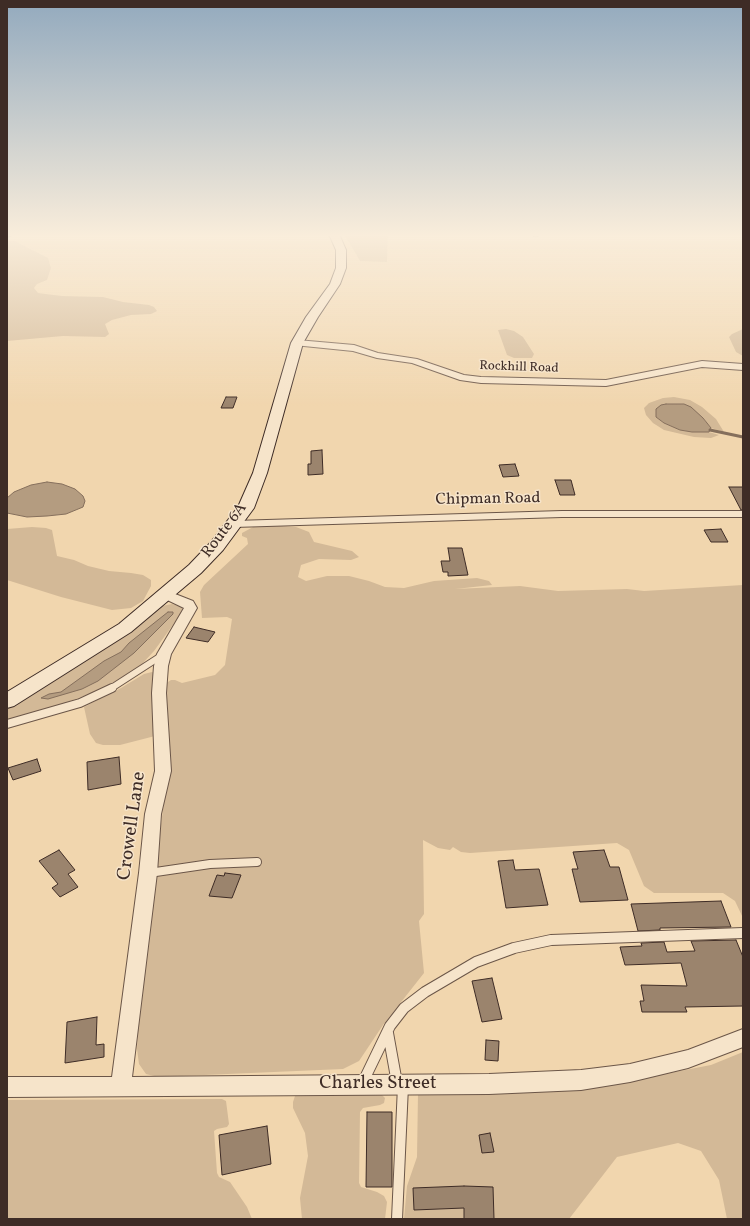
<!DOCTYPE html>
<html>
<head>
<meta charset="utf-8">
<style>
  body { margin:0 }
  #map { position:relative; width:750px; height:1226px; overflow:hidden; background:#f1d6ae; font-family:Vollkorn,serif }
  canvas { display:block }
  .frame { position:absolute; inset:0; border:8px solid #3e2c26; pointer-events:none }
</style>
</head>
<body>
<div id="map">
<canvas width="750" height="1226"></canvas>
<div class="frame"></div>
</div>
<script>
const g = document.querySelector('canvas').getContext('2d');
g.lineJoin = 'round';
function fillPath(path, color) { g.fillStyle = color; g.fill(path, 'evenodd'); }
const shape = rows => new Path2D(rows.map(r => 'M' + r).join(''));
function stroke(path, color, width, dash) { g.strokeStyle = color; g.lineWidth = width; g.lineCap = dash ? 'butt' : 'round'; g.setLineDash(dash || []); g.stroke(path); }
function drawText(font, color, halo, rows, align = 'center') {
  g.font = font + ' Vollkorn,serif'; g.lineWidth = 3; g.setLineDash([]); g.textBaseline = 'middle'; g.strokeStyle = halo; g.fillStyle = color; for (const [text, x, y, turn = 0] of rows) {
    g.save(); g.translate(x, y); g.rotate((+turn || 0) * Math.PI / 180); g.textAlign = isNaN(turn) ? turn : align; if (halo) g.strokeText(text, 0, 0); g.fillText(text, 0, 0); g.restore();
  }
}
fillPath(shape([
  [344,234,388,234,387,262,360,261],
  [9,241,15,241,48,258,51,268,47,280,37,284,34,288,38,293,62,296,103,297,123,302,149,305,154,307,157,311,151,314,131,315,112,320,105,324,109,334,105,337,63,336,7,341,7,242],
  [506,329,514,331,523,337,534,354,532,358,514,358,507,355,498,330],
  [743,329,743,356,736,352,729,337,732,334],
  [674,397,690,400,702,407,716,419,724,432,711,428,703,418,656,417,664,423,680,430,692,432,709,432,719,435,711,438,694,437,664,430,653,423,646,415,644,408,649,403,663,398],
  [268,525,296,527,309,532,314,542,352,551,359,557,351,560,319,559,301,565,298,577,306,581,327,576,349,576,369,581,385,587,404,588,434,581,477,578,489,581,492,585,455,589,520,586,558,591,627,589,644,591,743,585,743,918,735,901,723,893,654,893,644,886,629,850,617,843,470,853,461,852,453,847,450,850,438,848,423,840,424,914,419,921,424,973,383,1025,359,1061,343,1069,158,1077,146,1074,139,1064,137,1049,141,967,166,788,169,747,165,684,171,680,175,680,182,683,215,675,225,665,232,619,227,617,202,618,200,592,204,585,248,544,247,538,242,536,242,533,255,526],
  [32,527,46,528,52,530,57,556,74,560,88,566,109,571,131,573,143,575,151,580,151,586,143,601,131,608,112,610,61,597,7,580,7,529],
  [172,604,182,607,183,611,154,651,142,664,116,681,97,691,54,707,7,722,7,706,130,630,162,606],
  [152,672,155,673,155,736,120,745,103,745,96,743,90,734,84,707,121,688,144,674],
  [743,1052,743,1219,727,1219,719,1180,701,1151,678,1143,617,1157,569,1219,404,1219,407,1186,417,1157,418,1094,586,1089,711,1065],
  [302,1094,382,1095,385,1098,384,1103,380,1105,363,1108,360,1112,359,1183,361,1187,377,1192,384,1196,387,1202,385,1219,302,1219,300,1198,308,1156,305,1133,293,1108,293,1102,295,1096],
  [222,1099,226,1101,229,1124,227,1127,217,1129,214,1131,217,1173,219,1177,230,1182,247,1207,252,1219,7,1219,7,1100]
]), '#d3b997');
const water = shape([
  [666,404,684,404,691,407,703,418,711,428,709,432,692,432,680,430,664,423,656,417,656,409,661,405,666,404],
  [47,482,62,484,75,489,83,496,85,501,83,507,66,514,47,516,27,517,7,513,7,498,14,492,31,485,47,482],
  [168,612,173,612,173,614,134,653,98,681,82,689,48,699,41,698,49,694,61,692,104,661,121,652,129,643,168,612]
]);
fillPath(water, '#b49c80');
stroke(water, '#856f5c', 1);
stroke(shape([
  [710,430,743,437]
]), '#856f5c', 3);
const building = shape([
  [226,397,237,397,233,408,221,408,226,397],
  [322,450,323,474,308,475,308,464,311,464,311,451,322,450],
  [515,464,519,476,503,477,499,465,515,464],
  [555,480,571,480,575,495,560,495,555,480],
  [729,487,743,487,743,510,741,510,729,487],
  [721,529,728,542,711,542,704,530,721,529],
  [448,548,462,548,468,575,448,576,448,572,443,572,441,561,450,561,448,548],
  [194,627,215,632,208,642,186,638,194,627],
  [119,757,121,784,88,790,87,762,119,757],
  [37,759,41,771,13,780,8,768,37,759],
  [59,850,75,870,68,874,78,887,60,897,52,888,58,884,39,861,59,850],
  [604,850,610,867,619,867,628,900,580,902,572,869,578,869,573,852,604,850],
  [513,860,515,870,539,869,548,905,506,908,498,861,513,860],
  [225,873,241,875,232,898,209,896,217,875,224,876,225,873],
  [721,901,731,927,660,928,660,930,638,931,631,904,721,901],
  [736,940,743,957,743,1006,685,1007,687,1012,642,1012,640,1001,644,1001,641,985,687,986,681,963,625,965,620,947,642,946,641,943,664,942,667,952,695,951,691,941,736,940],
  [492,978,502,1019,482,1022,472,981,492,978],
  [97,1017,96,1045,104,1044,104,1057,65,1063,67,1022,97,1017],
  [486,1040,499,1041,498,1061,485,1060,486,1040],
  [367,1112,392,1112,392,1187,366,1187,367,1112],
  [267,1126,271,1164,222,1175,219,1135,267,1126],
  [490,1133,494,1152,482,1153,479,1135,490,1133],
  [464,1186,493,1187,494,1219,464,1219,464,1208,414,1210,413,1188,464,1186]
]);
fillPath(building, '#9b846d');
stroke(building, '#3e2c26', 1);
const serviceFar3 = shape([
  [535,235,538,234]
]);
const serviceFar2 = shape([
  [110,689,161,656]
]);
const serviceFar1 = shape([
  [7,724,80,703,112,688],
  [149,873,210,864,257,862]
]);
const service = shape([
  [388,1033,397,1083],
  [363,1082,390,1026,404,1008,425,992,476,962,514,948,551,940,743,933],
  [397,1219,403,1086]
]);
const minor = shape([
  [297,340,354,345,378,353,417,359,464,375,481,377,606,380,702,361,743,364,743,370,702,367,606,386,481,383,460,380,412,363,377,358,353,351,294,345,293,343,297,340],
  [562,511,743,511,743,517,562,517,234,527,230,526,228,524,230,522,234,521,562,511],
  [165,590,193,601,197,608,171,654,168,666,166,693,171,771,161,814,157,873,132,1077,489,1074,581,1070,630,1064,688,1050,743,1029,743,1047,688,1068,630,1082,581,1090,489,1094,7,1097,7,1077,112,1077,139,873,145,814,155,771,152,693,154,666,157,654,184,608,161,597,159,594,161,591,165,590]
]);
const secondary = shape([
  [329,234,339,234,346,250,346,268,340,284,318,317,303,343,267,473,254,508,223,550,201,573,131,632,14,706,7,708,7,692,119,624,189,565,211,542,238,507,253,473,291,343,306,317,330,284,336,268,336,250,329,234]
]);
stroke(serviceFar3, '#6b5648', 4.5);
stroke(serviceFar2, '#6b5648', 8);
stroke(serviceFar1, '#6b5648', 10);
stroke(service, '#6b5648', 12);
stroke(minor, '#6b5648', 2);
stroke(secondary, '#3e2c26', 2);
stroke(serviceFar3, '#f6e4ca', 3.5);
stroke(serviceFar2, '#f6e4ca', 6);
stroke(serviceFar1, '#f6e4ca', 8);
stroke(service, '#f6e4ca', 10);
fillPath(minor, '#f6e4ca');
fillPath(secondary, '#f6e4ca');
stroke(shape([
  [7,237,14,234]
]), '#3e2c26', 2, [4.5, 4.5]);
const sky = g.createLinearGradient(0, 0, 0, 406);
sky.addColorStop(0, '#93aabe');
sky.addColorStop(0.58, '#f9eddb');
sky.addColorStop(1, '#f9eddb00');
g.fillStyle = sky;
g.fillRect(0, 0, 750, 406);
drawText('13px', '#3e2c26', '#f6e4ca', [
  ["Rockhill Road",519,368,2]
]);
drawText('16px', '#3e2c26', '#f6e4ca', [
  ["Chipman Road",488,500,-1],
  ["Route 6A",225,531,-53]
]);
drawText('19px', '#3e2c26', '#f6e4ca', [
  ["Crowell Lane",133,826,-82],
  ["Charles Street",378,1085]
]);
</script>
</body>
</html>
